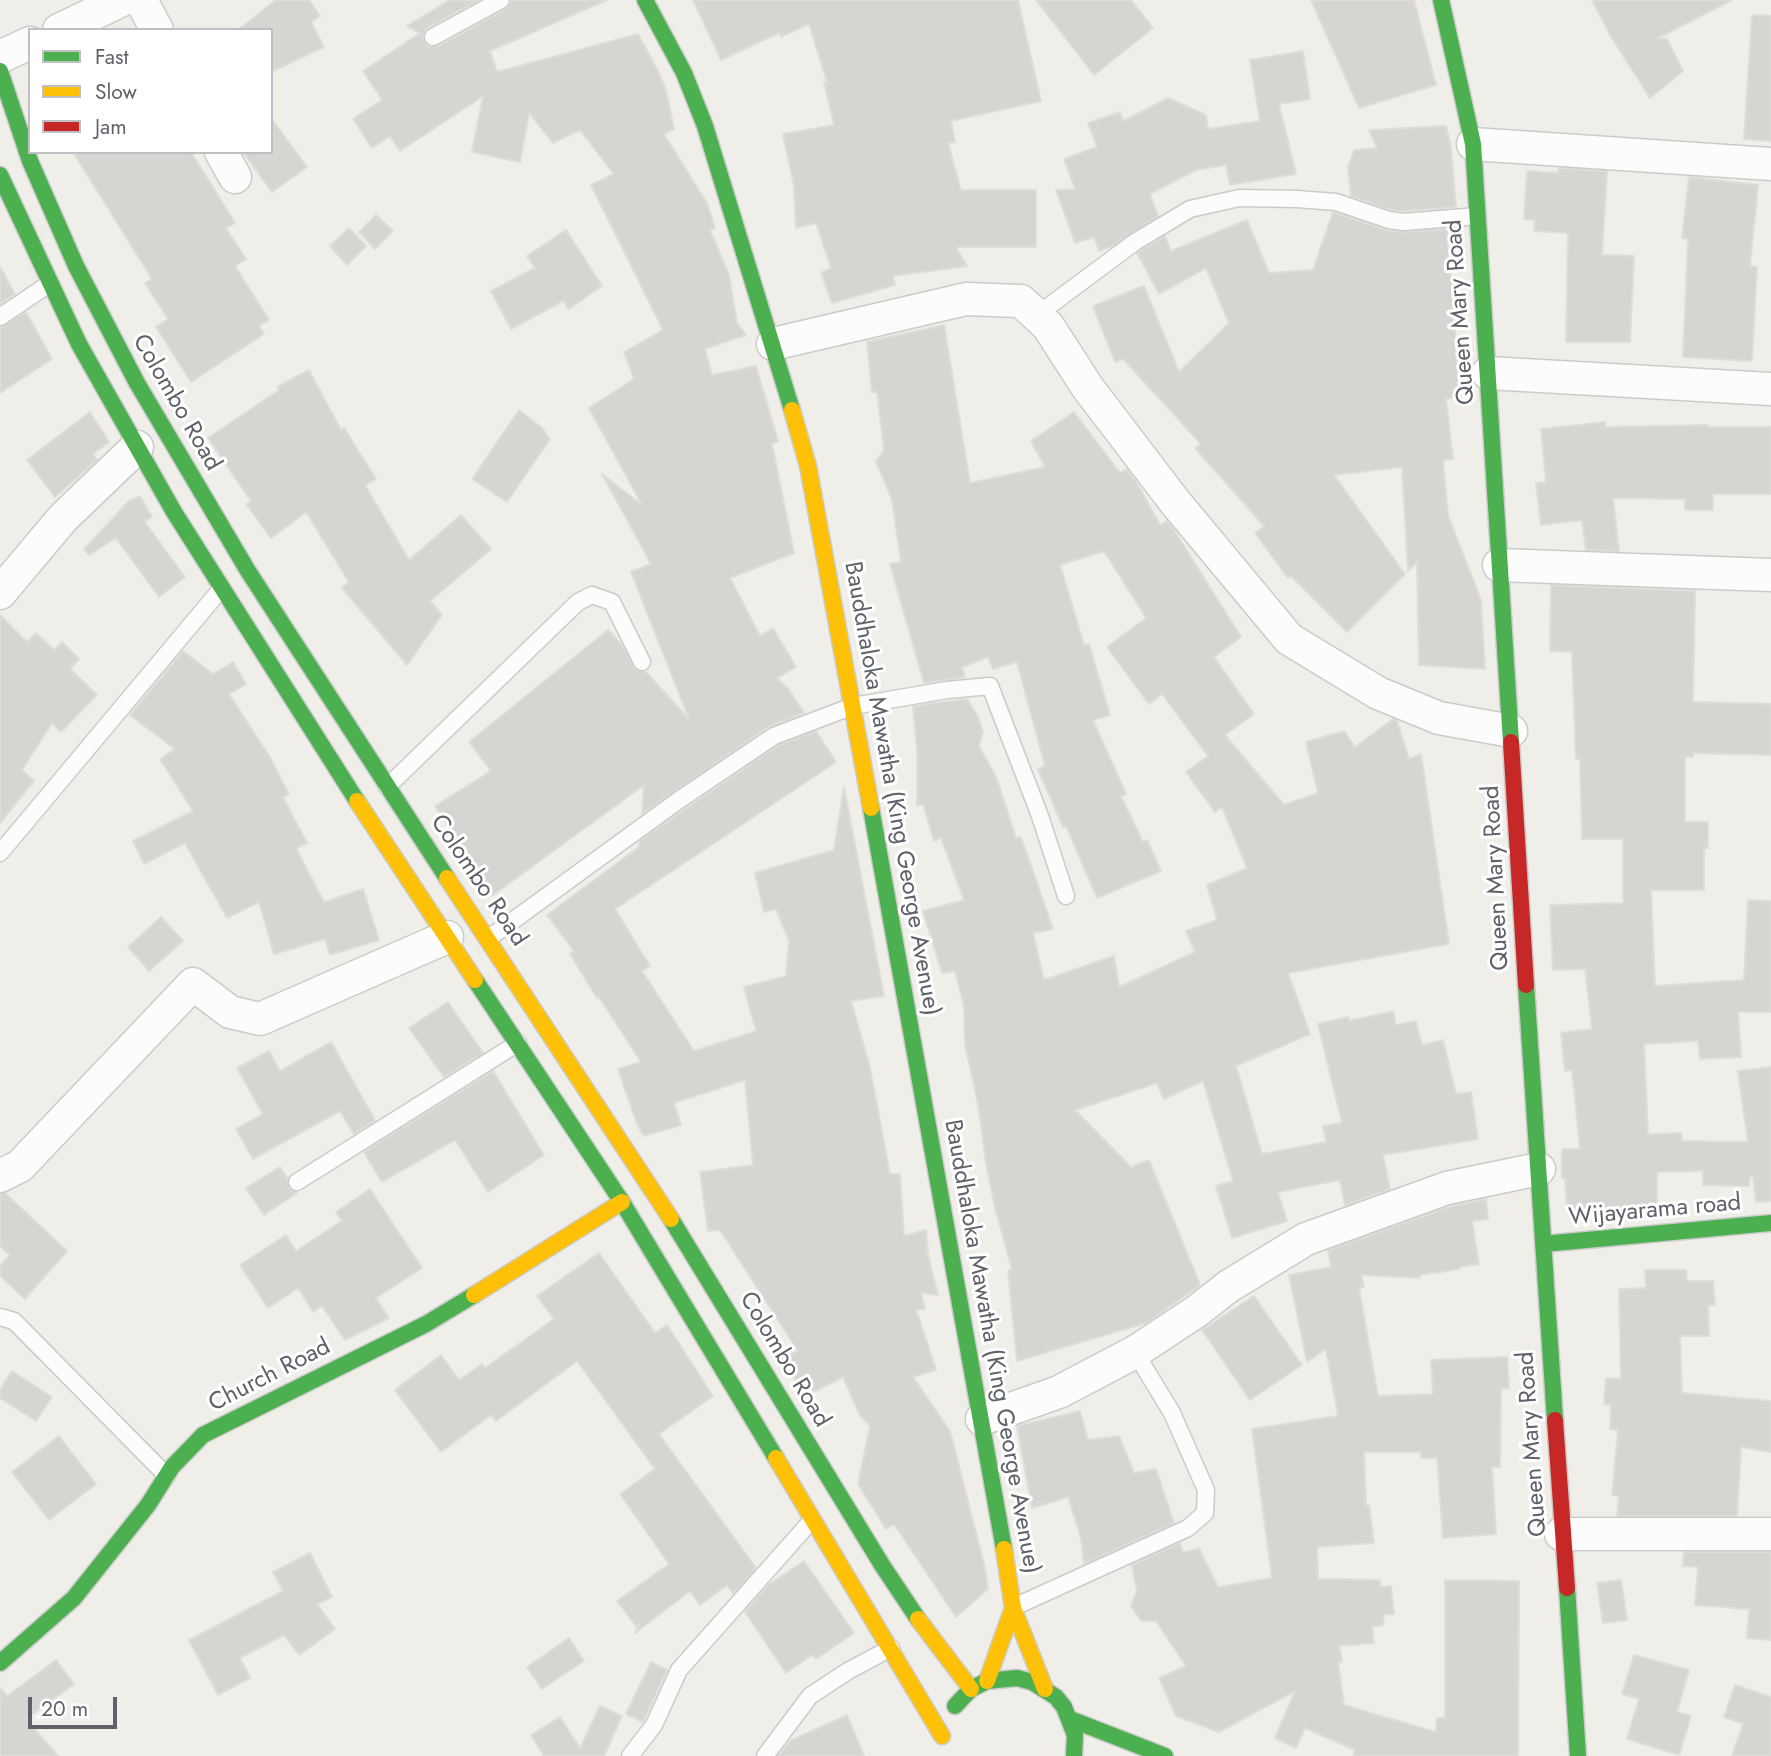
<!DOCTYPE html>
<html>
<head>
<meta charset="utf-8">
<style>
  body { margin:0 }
  #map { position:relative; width:1771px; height:1756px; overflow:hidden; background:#efeee9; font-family:Jost,sans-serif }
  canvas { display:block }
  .legend { position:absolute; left:28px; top:28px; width:245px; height:126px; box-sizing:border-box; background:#fff; border:2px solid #bfc0c3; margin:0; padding:9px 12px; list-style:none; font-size:21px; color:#5e6168 }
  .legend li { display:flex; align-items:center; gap:14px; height:35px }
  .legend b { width:35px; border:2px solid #bfc0c3 }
  .scale { position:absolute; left:28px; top:1697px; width:89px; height:32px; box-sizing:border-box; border:4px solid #5e6168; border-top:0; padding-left:9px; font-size:21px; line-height:24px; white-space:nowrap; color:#5e6168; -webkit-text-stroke:5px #fff; paint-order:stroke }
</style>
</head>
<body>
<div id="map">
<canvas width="1771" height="1756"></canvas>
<ul class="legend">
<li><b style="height:9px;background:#4caf50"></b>Fast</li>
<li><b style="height:9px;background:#ffc107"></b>Slow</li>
<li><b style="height:9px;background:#c62828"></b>Jam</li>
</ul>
<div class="scale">20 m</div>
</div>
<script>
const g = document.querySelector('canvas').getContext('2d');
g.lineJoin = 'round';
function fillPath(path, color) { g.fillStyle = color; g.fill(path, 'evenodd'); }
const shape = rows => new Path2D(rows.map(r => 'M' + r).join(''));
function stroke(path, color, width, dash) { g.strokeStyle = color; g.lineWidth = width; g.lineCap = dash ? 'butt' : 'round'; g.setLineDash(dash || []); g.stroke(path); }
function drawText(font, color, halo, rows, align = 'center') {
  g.font = font + ' Jost,sans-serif'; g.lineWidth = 6; g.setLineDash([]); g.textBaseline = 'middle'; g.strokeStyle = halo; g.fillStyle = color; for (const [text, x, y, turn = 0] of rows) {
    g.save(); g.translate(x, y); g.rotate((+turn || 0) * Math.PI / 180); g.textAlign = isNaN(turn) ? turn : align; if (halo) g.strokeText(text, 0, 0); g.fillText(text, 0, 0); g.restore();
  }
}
const building = shape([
  [276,0,309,0,320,16,311,22,324,47,271,72,271,30,238,30,276,0],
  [450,0,479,0,427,28,423,37,428,46,438,46,506,9,511,0,607,0,490,51,497,72,638,34,658,71,666,90,674,129,664,134,707,203,715,228,710,230,729,275,737,323,746,335,705,349,712,375,756,366,778,441,772,444,794,553,730,578,760,636,773,628,796,667,777,678,789,690,804,713,768,727,642,814,644,785,493,895,462,856,465,853,435,806,491,771,469,742,608,630,622,645,636,670,646,672,689,719,631,572,651,564,602,474,642,505,589,408,634,379,624,352,663,330,591,185,614,174,580,130,553,143,529,113,520,162,472,152,483,96,400,151,390,136,372,148,353,119,382,100,363,71,420,33,407,26,450,0],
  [693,0,1018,0,1041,101,951,121,955,142,948,143,961,190,1036,190,1036,247,956,247,967,266,893,276,895,285,832,303,821,273,831,268,816,223,796,228,794,186,783,134,834,125,824,82,827,82,809,24,781,37,779,33,721,60,693,0],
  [1036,0,1131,0,1153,28,1094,75,1036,0],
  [1311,0,1414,0,1436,85,1359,108,1311,0],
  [1592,0,1732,0,1658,38,1667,39,1683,71,1650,98,1610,35,1592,0],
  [1752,15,1771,16,1771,141,1744,139,1752,15],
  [1303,51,1310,99,1279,104,1296,174,1230,185,1226,165,1196,170,1150,194,1158,216,1111,247,1099,251,1094,237,1075,243,1056,190,1075,189,1064,159,1097,147,1088,123,1120,112,1123,121,1168,98,1206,115,1208,129,1260,121,1250,60,1303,51],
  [271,118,307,167,272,192,243,152,271,152,271,118],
  [1446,126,1451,147,1456,207,1404,211,1391,210,1351,196,1348,167,1354,150,1377,148,1369,130,1446,126],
  [73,152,191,152,235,223,226,228,246,259,235,266,269,320,259,326,264,334,191,382,156,327,168,319,145,283,152,279,73,152],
  [1559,168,1607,171,1602,255,1634,256,1630,342,1566,342,1568,233,1534,231,1535,220,1524,219,1527,171,1558,173,1559,168],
  [1689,177,1758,185,1750,266,1757,267,1752,361,1683,357,1688,239,1682,238,1689,177],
  [1333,212,1387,230,1405,232,1447,229,1460,397,1446,399,1453,459,1443,460,1448,515,1481,600,1485,669,1419,665,1417,562,1408,571,1402,467,1334,475,1405,574,1347,632,1291,576,1288,578,1255,533,1264,526,1195,448,1201,444,1123,359,1115,362,1093,306,1144,286,1179,372,1229,323,1206,268,1159,294,1137,253,1165,236,1171,251,1247,220,1269,273,1313,270,1333,212],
  [376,215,393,231,375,249,359,232,376,215],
  [349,228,366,246,347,265,330,246,349,228],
  [566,230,602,286,569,309,563,301,511,329,491,291,535,268,527,256,566,230],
  [0,267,15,294,0,304,0,267],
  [26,312,52,359,0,393,0,327,26,312],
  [944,325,970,483,1045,467,1031,441,1074,412,1120,473,1127,469,1137,483,1160,525,1167,521,1172,527,1241,637,1214,657,1254,714,1225,735,1284,805,1318,793,1306,742,1344,731,1355,747,1393,719,1397,721,1409,759,1421,754,1449,944,1288,973,1310,1034,1236,1066,1262,1154,1326,1142,1323,1126,1342,1123,1318,1024,1348,1017,1349,1021,1393,1011,1396,1025,1416,1021,1422,1045,1443,1040,1456,1094,1471,1092,1478,1139,1383,1155,1390,1189,1345,1205,1340,1180,1278,1192,1287,1221,1232,1238,1216,1186,1233,1181,1203,1081,1164,1099,1157,1083,1075,1110,1131,1167,1149,1160,1200,1285,1146,1323,1017,1361,1008,1271,1012,1269,995,1208,986,1163,978,1104,965,1044,964,1006,955,971,942,973,923,911,964,900,941,838,934,841,923,804,917,806,917,751,913,706,967,699,978,717,983,732,979,746,997,779,1016,838,1021,837,1053,929,1033,933,1044,980,1114,956,1119,987,1195,952,1186,931,1217,920,1207,885,1247,868,1222,807,1215,812,1186,772,1208,756,1162,694,1149,704,1107,647,1146,618,1104,551,1060,565,1084,645,1089,644,1110,715,1093,720,1126,794,1121,796,1143,842,1147,840,1161,871,1097,898,1066,826,1063,827,1038,769,1045,766,1017,662,993,669,988,657,962,667,965,677,924,683,890,564,901,562,892,500,876,461,884,450,877,392,872,392,867,342,944,325],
  [309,370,341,430,344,428,376,479,365,485,409,560,461,515,491,549,430,601,442,615,407,665,342,588,349,582,306,512,271,538,246,504,251,501,208,438,279,390,277,387,309,370],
  [519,410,542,428,550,439,507,502,472,479,519,410],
  [90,412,109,442,93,454,97,460,55,497,27,460,90,412],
  [1605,422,1605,427,1708,425,1708,427,1771,427,1771,494,1713,494,1713,510,1685,510,1685,499,1613,498,1619,551,1586,550,1582,520,1541,525,1536,483,1546,482,1541,429,1605,422],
  [140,496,152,517,144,521,185,577,159,597,116,538,89,555,84,549,129,501,140,496],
  [1551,585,1695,591,1693,702,1771,704,1771,755,1693,753,1693,757,1685,757,1685,822,1708,822,1708,848,1704,848,1704,890,1651,890,1655,986,1744,980,1748,900,1771,901,1771,1012,1738,1012,1741,1057,1700,1059,1698,1041,1644,1044,1648,1134,1681,1133,1682,1141,1748,1142,1738,1071,1771,1067,1771,1201,1756,1202,1753,1176,1750,1176,1749,1186,1703,1185,1703,1171,1657,1172,1657,1208,1567,1211,1565,1178,1562,1178,1562,1149,1580,1149,1572,1070,1565,1071,1561,1033,1592,1029,1585,969,1553,970,1550,905,1623,903,1623,839,1582,839,1580,759,1576,759,1572,652,1550,651,1551,585],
  [0,615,27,642,36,633,54,650,62,642,79,659,70,669,97,695,61,732,52,723,22,770,34,781,0,823,0,615],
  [183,651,213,674,233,662,246,684,229,694,271,759,289,794,283,797,307,843,296,848,324,902,363,889,379,940,330,955,325,939,274,954,259,902,227,918,185,843,144,864,133,841,193,811,160,759,175,749,130,715,183,651],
  [816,731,836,762,615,909,650,966,642,971,694,1051,756,1031,744,987,786,976,789,941,776,909,764,912,755,873,834,850,844,787,884,996,851,1001,869,1063,890,1174,900,1174,904,1236,926,1230,928,1255,938,1295,921,1293,925,1309,916,1310,936,1370,913,1377,950,1431,984,1564,988,1589,956,1617,894,1524,886,1529,858,1484,870,1426,860,1415,843,1377,805,1396,782,1358,798,1351,720,1230,708,1231,700,1172,753,1165,745,1080,674,1103,681,1125,644,1136,637,1124,618,1069,641,1062,599,997,597,998,570,954,574,951,547,915,639,847,640,841,685,809,779,745,816,731],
  [161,917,183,941,149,971,128,947,161,917],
  [448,1002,483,1053,444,1077,409,1028,448,1002],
  [331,1042,375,1120,354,1134,340,1111,253,1159,236,1129,263,1114,237,1068,269,1051,280,1071,331,1042],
  [493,1071,544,1155,488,1192,455,1140,382,1182,364,1152,493,1071],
  [280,1167,287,1178,289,1188,297,1193,264,1215,246,1188,280,1167],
  [370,1189,422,1268,376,1298,389,1318,345,1340,322,1306,313,1312,298,1288,268,1308,240,1265,286,1235,296,1251,342,1221,336,1212,370,1189],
  [5,1193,67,1251,25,1299,0,1276,0,1266,10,1255,0,1246,0,1194,5,1193],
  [1486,1199,1488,1219,1472,1221,1479,1264,1460,1267,1460,1269,1420,1275,1420,1278,1361,1275,1364,1287,1359,1288,1378,1396,1433,1394,1431,1360,1507,1357,1509,1388,1501,1389,1500,1467,1492,1467,1496,1534,1443,1538,1437,1458,1421,1458,1421,1452,1364,1452,1366,1506,1369,1505,1374,1543,1317,1547,1318,1579,1380,1580,1381,1587,1391,1586,1394,1614,1383,1615,1384,1625,1372,1627,1374,1643,1339,1646,1342,1662,1338,1662,1344,1705,1436,1732,1437,1718,1445,1718,1445,1580,1519,1581,1518,1756,1353,1756,1355,1750,1305,1728,1296,1748,1275,1738,1295,1691,1219,1732,1176,1716,1159,1678,1186,1666,1156,1621,1141,1621,1131,1606,1137,1591,1132,1565,1180,1543,1183,1553,1199,1548,1218,1587,1272,1578,1252,1429,1338,1416,1326,1349,1307,1362,1289,1275,1331,1267,1328,1250,1452,1206,1486,1199],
  [599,1253,655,1333,667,1325,713,1396,659,1434,756,1568,733,1594,727,1585,700,1605,690,1591,635,1633,639,1624,636,1626,617,1601,669,1564,620,1494,655,1469,577,1361,496,1421,491,1415,441,1452,395,1390,441,1355,459,1380,482,1364,485,1368,554,1319,537,1296,599,1253],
  [1645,1270,1686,1270,1687,1281,1713,1281,1715,1305,1708,1305,1709,1336,1680,1336,1682,1393,1771,1401,1771,1452,1741,1447,1737,1516,1617,1516,1619,1496,1612,1495,1618,1430,1610,1429,1611,1405,1604,1404,1606,1378,1621,1379,1619,1289,1646,1288,1645,1270],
  [1254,1296,1302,1365,1250,1400,1202,1330,1254,1296],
  [12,1371,52,1397,36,1421,0,1398,0,1389,12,1371],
  [1080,1411,1088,1440,1119,1436,1134,1473,1156,1469,1174,1523,1084,1564,1081,1538,1068,1497,1032,1508,1017,1426,1080,1411],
  [59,1436,96,1484,49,1520,12,1472,59,1436],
  [1684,1552,1771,1552,1771,1640,1747,1638,1749,1609,1695,1605,1698,1567,1683,1566,1684,1552],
  [310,1553,332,1597,317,1604,335,1629,299,1655,284,1635,240,1658,250,1678,218,1695,189,1640,283,1591,273,1572,310,1553],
  [804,1561,854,1633,816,1659,812,1655,786,1673,745,1612,768,1585,804,1561],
  [1621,1580,1627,1620,1603,1623,1597,1583,1621,1580],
  [569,1638,584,1661,542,1689,527,1667,569,1638],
  [1634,1655,1689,1670,1677,1712,1691,1716,1679,1755,1627,1739,1639,1699,1622,1694,1634,1655],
  [56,1660,74,1684,26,1719,58,1756,0,1756,0,1688,7,1696,56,1660],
  [651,1662,667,1670,643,1722,626,1714,651,1662],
  [1735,1685,1771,1697,1771,1756,1732,1756,1743,1724,1724,1717,1735,1685],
  [600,1706,622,1716,604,1756,544,1756,531,1735,560,1717,580,1748,600,1706],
  [847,1715,864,1756,778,1756,790,1741,847,1715]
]);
fillPath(building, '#d5d5d2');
stroke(building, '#deded8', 2);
const lane = shape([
  [433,37,501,0],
  [1037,315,1135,242,1190,209,1239,198,1297,199,1336,202,1389,220,1404,222,1477,216],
  [0,317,49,284],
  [387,787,578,602,592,595,612,602,642,662],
  [0,853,221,589],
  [489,938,679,800,774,736,853,706,947,690,990,686,1040,816,1066,896],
  [297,1182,518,1043],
  [0,1317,14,1321,167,1476],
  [1014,1607,1188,1528,1205,1513,1206,1490,1172,1413,1135,1352],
  [630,1756,654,1725,679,1670,812,1520],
  [765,1756,810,1696,848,1671,891,1648]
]);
const street = shape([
  [141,0,157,30],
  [59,30,122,0],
  [0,57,30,43],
  [1473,144,1771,164],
  [221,152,235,177],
  [773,344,966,299,1021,301,1048,326,1088,388,1175,502,1289,639,1378,693,1439,718,1511,731],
  [1488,373,1771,389],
  [1499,565,1771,575],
  [0,593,63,518,137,447],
  [0,1176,20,1166,193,984,230,1012,260,1019,447,937],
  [982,1419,1059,1392,1135,1352,1197,1311,1229,1286,1306,1239,1447,1188,1539,1169],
  [1561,1534,1771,1534]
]);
const fast = shape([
  [645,0,684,73,705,126,792,410],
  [1441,0,1473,144,1511,742],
  [0,71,30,161,76,266,137,383,248,571,447,878],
  [0,175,79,344,174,512,357,801],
  [871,808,1004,1549],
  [475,980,622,1202,776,1458],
  [1526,985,1555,1420],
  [671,1219,882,1565,918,1619],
  [1543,1244,1771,1223],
  [1567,1588,1578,1756],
  [0,1663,74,1598,148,1505,172,1467,203,1435,426,1324,474,1295],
  [955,1706,971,1689,987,1681,1017,1678,1032,1682,1056,1697,1064,1707,1075,1735,1074,1756],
  [1070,1719,1165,1756]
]);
const slow = shape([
  [792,410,808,466,871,808],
  [357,801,475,980],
  [447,878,671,1219],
  [474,1295,622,1202],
  [776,1458,942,1736],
  [1004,1549,1013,1608,1045,1689],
  [918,1619,971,1689],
  [987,1681,1013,1608]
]);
const jam = shape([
  [1511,742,1526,985],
  [1555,1420,1567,1588]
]);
stroke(lane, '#cbcbca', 19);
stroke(street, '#cbcbca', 35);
stroke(fast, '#cbcccb', 19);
stroke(slow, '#cbcccb', 19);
stroke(jam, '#cbcccb', 19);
stroke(lane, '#fdfcfc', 16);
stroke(street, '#fdfcfc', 32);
stroke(fast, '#4caf50', 16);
stroke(slow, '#ffc107', 16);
stroke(jam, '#c62828', 16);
drawText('24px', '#5e6168', '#fff', [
  ["Queen Mary Road",1461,312,-94],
  ["Colombo Road",176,403,60],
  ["Bauddhaloka Mawatha (King George Avenue)",891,789,80],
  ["Queen Mary Road",1497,878,-93],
  ["Colombo Road",478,881,56],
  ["Wijayarama road",1655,1211,-5],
  ["Bauddhaloka Mawatha (King George Avenue)",991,1347,80],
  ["Colombo Road",784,1360,59],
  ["Church Road",270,1376,-27],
  ["Queen Mary Road",1533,1444,-94]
]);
</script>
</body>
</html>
